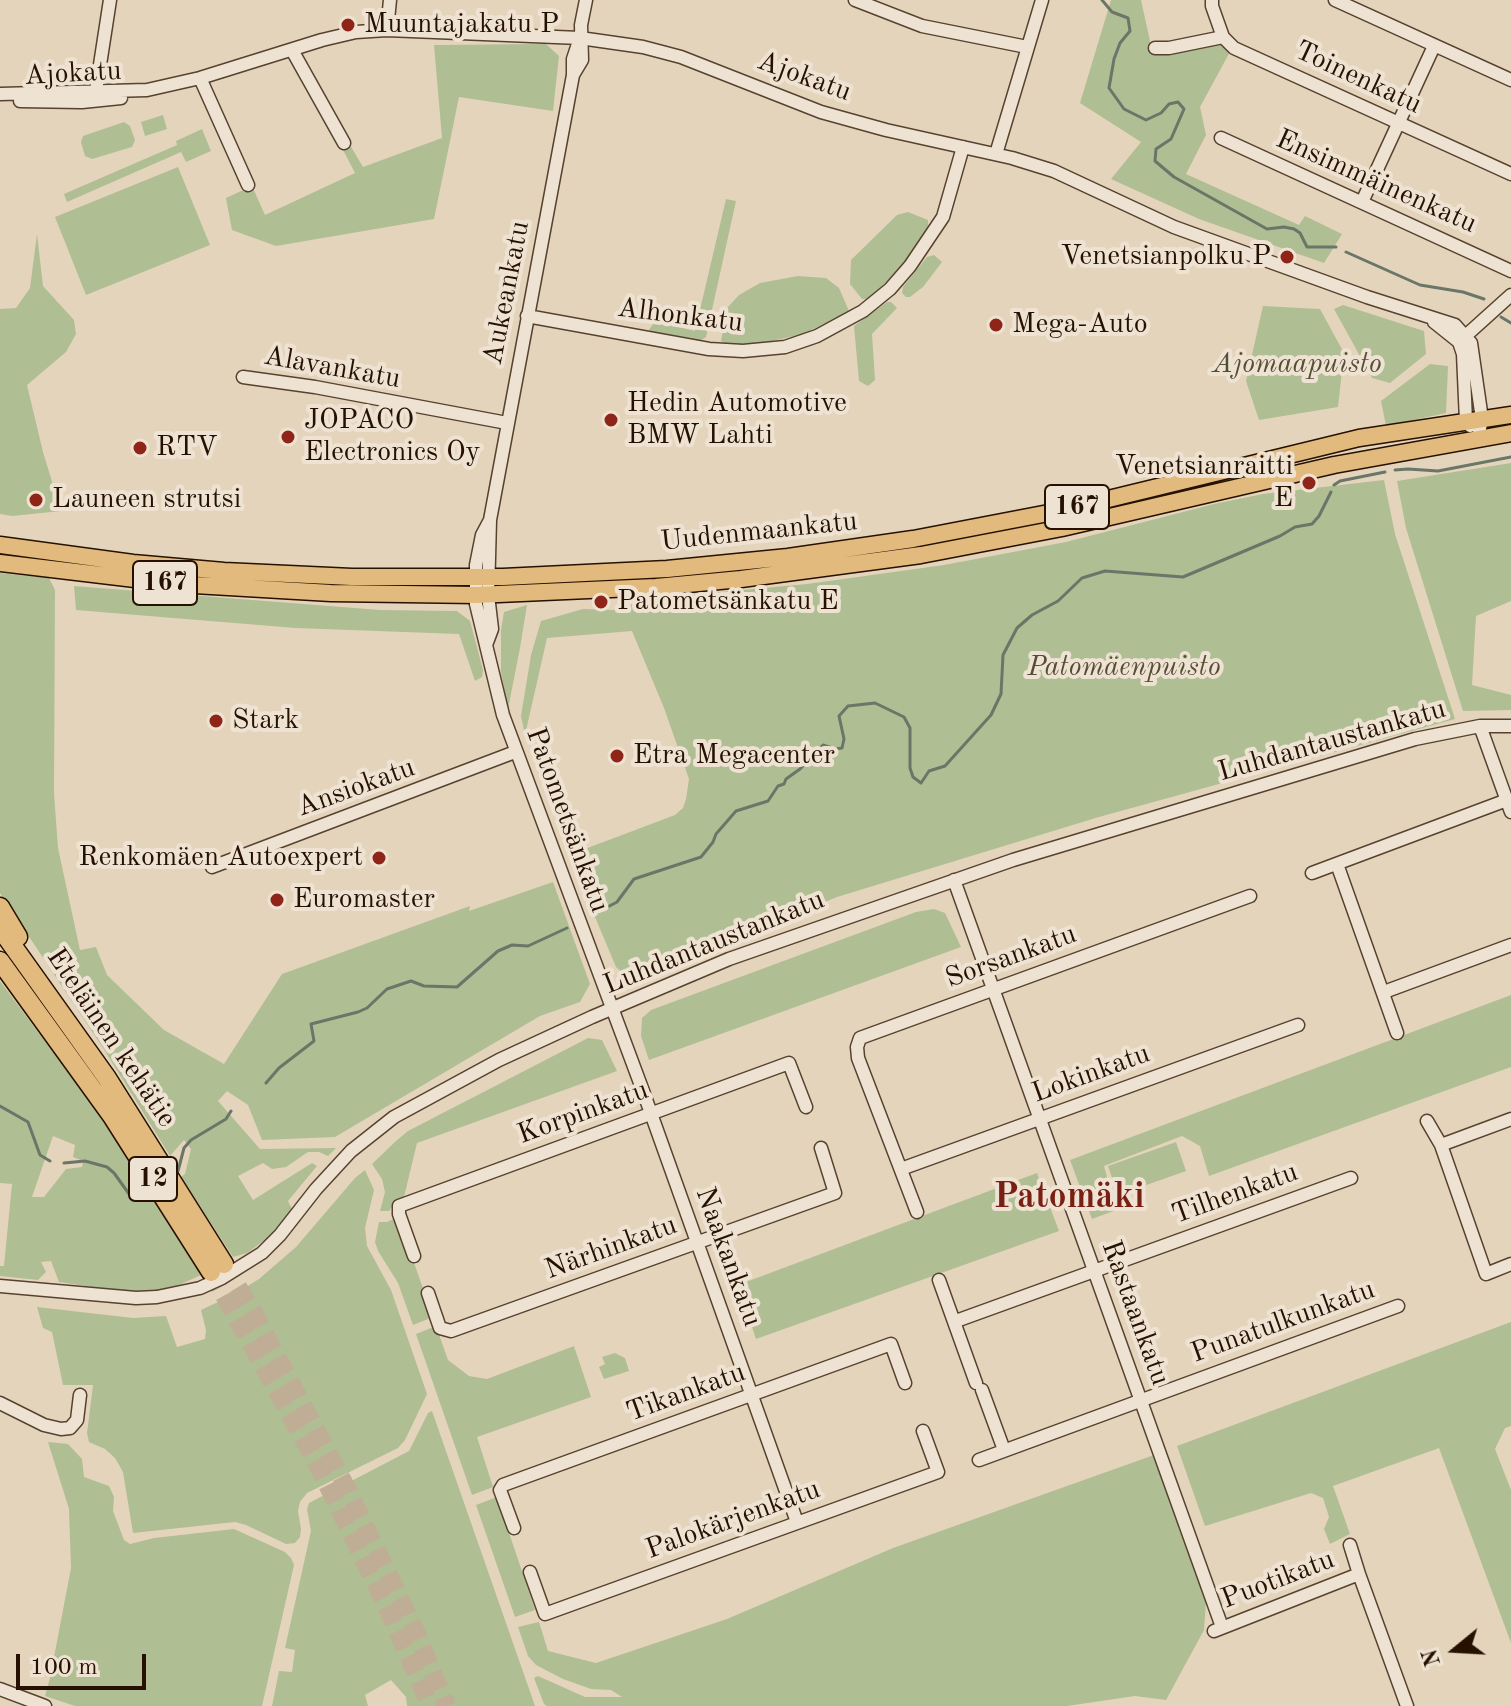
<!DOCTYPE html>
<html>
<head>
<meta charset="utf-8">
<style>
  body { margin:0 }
  #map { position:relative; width:1511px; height:1706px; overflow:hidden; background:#e5d4bc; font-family:"Old Standard TT",serif }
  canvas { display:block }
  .north { position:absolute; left:1415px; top:1610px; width:80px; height:80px; -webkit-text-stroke:6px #eee3d3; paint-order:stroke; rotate:252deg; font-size:22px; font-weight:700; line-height:32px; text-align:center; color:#261100 }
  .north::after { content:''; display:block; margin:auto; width:28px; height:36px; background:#261100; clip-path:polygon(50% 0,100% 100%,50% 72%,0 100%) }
  .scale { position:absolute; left:16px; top:1654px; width:130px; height:36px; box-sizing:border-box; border:4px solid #261100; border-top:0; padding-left:10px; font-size:24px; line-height:28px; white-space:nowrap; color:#261100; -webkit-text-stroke:6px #eee3d3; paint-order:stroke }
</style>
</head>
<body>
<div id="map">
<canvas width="1511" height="1706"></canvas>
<div class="north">N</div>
<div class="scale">100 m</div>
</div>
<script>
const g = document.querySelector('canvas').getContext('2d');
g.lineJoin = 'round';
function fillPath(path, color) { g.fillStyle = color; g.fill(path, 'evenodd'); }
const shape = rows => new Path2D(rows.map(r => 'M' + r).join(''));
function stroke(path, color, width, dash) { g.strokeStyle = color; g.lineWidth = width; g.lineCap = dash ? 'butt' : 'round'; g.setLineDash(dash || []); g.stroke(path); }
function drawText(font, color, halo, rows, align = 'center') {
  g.font = font + ' "Old Standard TT",serif'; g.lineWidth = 8; g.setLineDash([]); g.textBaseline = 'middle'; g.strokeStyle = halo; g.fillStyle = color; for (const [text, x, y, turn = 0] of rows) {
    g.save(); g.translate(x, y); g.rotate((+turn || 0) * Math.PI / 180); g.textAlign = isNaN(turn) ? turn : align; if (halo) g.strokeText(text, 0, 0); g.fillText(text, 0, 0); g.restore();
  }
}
fillPath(shape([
  [1111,0,1141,0,1152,50,1211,34,1231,50,1200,107,1206,135,1186,174,1299,225,1305,216,1342,234,1324,263,1199,219,1111,179,1141,142,1080,103],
  [546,44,559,56,553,111,459,97,434,219,276,246,232,230,226,198,252,186,265,215,355,173,342,148,350,145,363,167,442,138,434,45],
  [163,115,167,129,145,136,141,122],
  [124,122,130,126,135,140,132,147,92,159,85,156,81,142,83,136],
  [202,129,211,151,186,162,181,152,67,202,64,194,177,145,176,141],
  [178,167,210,245,86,295,55,217],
  [726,199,736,201,706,337,697,343,652,335,649,330,655,321,695,331],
  [908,212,928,220,928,228,906,262,869,299,862,299,850,284,851,260,897,215],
  [37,234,43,286,74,320,76,334,66,352,27,385,43,452,61,511,12,516,0,514,0,309,16,308,30,288],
  [934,255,942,262,923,287,910,297,906,297,902,293,903,287,927,257],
  [798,276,826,278,839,288,849,311,803,334,767,342,728,345,721,341,727,308,739,295,760,283],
  [887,302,891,302,897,308,872,334,875,380,868,386,859,381,854,326],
  [1343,305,1424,331,1426,354,1390,383,1372,378,1334,309],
  [1263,306,1320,309,1344,353,1338,407,1259,420,1246,381],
  [1430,364,1448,366,1446,413,1386,426,1381,401],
  [1511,463,1511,601,1476,616,1472,685,1511,695,1511,710,1463,711,1406,528,1397,481],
  [1384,480,1395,534,1455,719,1099,817,837,897,640,978,626,976,616,967,569,855,675,815,683,808,686,799,689,779,664,708,632,631,547,638,525,735,521,716,531,655,541,621,583,609,613,610,654,598,807,584,944,565,1066,542,1214,504,1263,494],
  [0,573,49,578,55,590,54,793,58,848,80,950,96,947,107,975,164,1030,224,1064,282,974,470,906,469,911,553,882,590,984,580,1002,540,1016,335,1137,262,1140,248,1105,227,1091,218,1101,260,1149,336,1148,328,1156,319,1152,308,1152,286,1167,272,1169,263,1163,238,1176,253,1200,312,1163,317,1166,288,1201,292,1209,273,1234,247,1253,233,1257,181,1177,185,1174,191,1149,184,1140,170,1156,103,1048,0,893],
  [74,586,380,610,457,611,470,621,483,670,482,677,475,681,459,634,295,628,76,610],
  [527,605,520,648,508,709,501,672,501,630,504,612],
  [934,909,945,913,961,947,649,1060,641,1036,642,1018,651,1010,916,912],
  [0,981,84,1094,153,1194,201,1275,179,1285,153,1291,118,1291,59,1282,51,1261,41,1262,46,1272,38,1280,0,1276,0,1266,4,1266,12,1184,0,1183],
  [53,1136,75,1145,73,1157,83,1161,82,1167,66,1169,44,1197,32,1197],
  [1511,995,1511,1067,1209,1176,1200,1146,1182,1136,1104,1166,1116,1210,1092,1219,1070,1160],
  [588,1038,602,1040,617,1071,417,1143,404,1197,396,1201,389,1211,380,1211,385,1192,382,1179,372,1164,396,1141,408,1131],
  [1176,1142,1186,1171,1118,1195,1108,1166],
  [365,1170,374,1190,365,1228,367,1246,391,1290,427,1394,405,1440,398,1448,307,1493,300,1502,298,1511,301,1529,300,1537,295,1543,286,1544,246,1525,235,1522,133,1533,123,1472,115,1458,105,1449,89,1442,87,1433,93,1385,63,1385,52,1332,43,1328,37,1307,133,1318,166,1316,177,1347,205,1339,206,1330,201,1310,233,1295,259,1279,296,1247,355,1178],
  [1037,1173,1059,1231,756,1339,738,1285],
  [398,1217,433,1317,413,1325,398,1283,378,1251,375,1242,379,1222,387,1222],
  [1511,1322,1511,1426,1505,1428,1495,1449,1511,1490,1511,1643,1439,1448,1333,1486,1350,1534,1330,1544,1324,1529,1329,1517,1323,1498,1311,1493,1205,1526,1177,1446],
  [436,1326,448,1360,469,1376,487,1379,574,1346,591,1397,477,1437,493,1487,472,1495,416,1334],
  [615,1353,625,1358,629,1371,604,1379,599,1367,605,1364,602,1357],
  [432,1411,535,1706,407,1706,406,1697,391,1680,365,1695,368,1706,272,1706,279,1671,292,1672,295,1650,285,1648,311,1531,307,1509,309,1503,409,1451,428,1413],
  [48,1442,68,1444,82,1459,84,1477,109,1486,114,1497,113,1511,124,1540,130,1544,154,1538,234,1529,285,1552,291,1558,294,1565,262,1706,75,1706,45,1696,50,1678,71,1568,69,1509],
  [1154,1455,1206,1602,1204,1630,1166,1700,1135,1696,1067,1706,547,1706,544,1704,534,1678,538,1676,585,1697,622,1697,611,1690,591,1689,563,1679,536,1665,528,1656,518,1627,539,1622,548,1651,596,1663,727,1619,893,1548],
  [497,1497,535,1610,515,1617,476,1505]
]), '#b0be94');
stroke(shape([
  [1102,0,1112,12,1128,18,1130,31,1120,43,1114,59,1109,88,1124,109,1146,120,1161,113,1169,104,1178,102,1184,109,1171,139,1156,149,1155,161,1174,177,1267,229,1284,227,1294,229,1300,233,1307,247,1336,247],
  [1346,252,1420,285,1463,292,1484,299],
  [1501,317,1511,323],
  [1395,470,1408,469,1438,471,1511,457],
  [1334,485,1340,481,1385,472],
  [602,910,617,902,634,879,701,857,713,842,716,834,736,811,768,801,778,786,784,784,786,779,800,769,823,745,835,749,842,748,844,739,839,716,848,706,875,703,904,717,910,728,910,768,913,777,921,783,929,771,945,766,991,715,1001,694,1003,655,1017,628,1032,615,1058,601,1082,578,1105,571,1183,577,1280,536,1295,527,1312,524,1319,516,1331,492],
  [266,1083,279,1068,314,1041,311,1024,358,1012,367,1008,387,989,411,981,424,986,457,987,498,951,512,945,528,946,567,928],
  [0,1106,28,1122,40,1155,50,1161],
  [64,1163,85,1161,107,1167,114,1173,132,1198,142,1197,147,1190],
  [178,1171,184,1148,191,1140,226,1119,231,1111]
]), '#6a7667', 3);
stroke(shape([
  [224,1264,254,1313,349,1492,417,1634,447,1706],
  [211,1272,318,1466,386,1605,430,1706]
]), '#bfad96', 18, [18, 9]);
const minor = shape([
  [855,0,922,26,1027,47],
  [1212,0,1212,6,1223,37,1234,48,1511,174],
  [1335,0,1511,80],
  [387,30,390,0],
  [1155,48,1169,48,1223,37],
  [292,50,344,143],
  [573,75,582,60,581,25,586,0],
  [200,78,248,185],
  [0,94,147,90,200,78,322,40,356,32,387,30,580,38,643,47,681,57,821,112,886,130,1012,158,1054,171,1174,227,1367,297,1455,325,1471,343,1482,419,1478,438],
  [95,97,110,0],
  [20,101,82,102,121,98],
  [1221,138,1511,271],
  [996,154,1042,0],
  [1362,202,1434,46],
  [527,316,709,349,743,351,785,347,817,336,863,311,890,289,910,266,943,217,963,147],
  [1434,322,1459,342,1463,354,1466,421,1470,426],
  [1461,340,1511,295],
  [243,377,315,387,507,423],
  [490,520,482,535,476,565,476,604,503,715,643,1091,797,1522],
  [486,645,492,629,488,595,490,520,573,75,573,59,580,38],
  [1480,726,1511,812],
  [1337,864,1397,1033],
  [212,867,515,752],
  [1312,873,1507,800],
  [954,880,1222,1627],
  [1384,992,1511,945],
  [1427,1121,1441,1145,1486,1274,1511,1264],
  [1441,1145,1511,1119],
  [901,1169,1298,1025],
  [917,1212,858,1058,857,1047,860,1038,1250,896],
  [414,1256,399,1214,399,1206,789,1063,806,1107],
  [939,1280,976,1383],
  [0,1286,136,1298,157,1297,200,1288,222,1278,262,1253,280,1235,316,1189,351,1151,394,1117,499,1060,592,1017,729,959,1013,860,1415,739,1480,726,1511,726],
  [428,1293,440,1328,451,1331,835,1193,821,1148],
  [956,1321,1351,1178],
  [982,1390,1004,1450],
  [0,1403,44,1425,61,1429,70,1428,77,1420,80,1395],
  [979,1460,1398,1306],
  [514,1528,500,1490,503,1485,891,1344,905,1383],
  [1350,1545,1359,1574],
  [530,1572,545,1614,938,1472,923,1431],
  [1214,1631,1359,1574,1407,1706],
  [0,1689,45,1706]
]);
const major = shape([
  [0,545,133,563,224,571,352,577,503,577,667,569,788,557,913,539,1059,511,1359,438,1511,415],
  [0,563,177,584,331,593,476,595,656,587,741,579,921,555,1062,528,1334,465,1511,433]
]);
const highway = shape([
  [0,907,18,937],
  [0,928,107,1078,224,1264],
  [0,961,112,1116,211,1272]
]);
stroke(minor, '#56422f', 15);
stroke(major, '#261100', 19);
stroke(highway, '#261100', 21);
stroke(minor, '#eee3d3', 12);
stroke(major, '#e2ba7e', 16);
stroke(highway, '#e2ba7e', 18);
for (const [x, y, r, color] of [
  [348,25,8,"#8f2418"],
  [1287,257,8,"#8f2418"],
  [996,325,8,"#8f2418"],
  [611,420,8,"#8f2418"],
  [288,437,8,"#8f2418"],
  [140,448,8,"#8f2418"],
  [1309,483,8,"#8f2418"],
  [36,500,8,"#8f2418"],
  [601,602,8,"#8f2418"],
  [216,721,8,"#8f2418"],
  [617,756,8,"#8f2418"],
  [379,858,8,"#8f2418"],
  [277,900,8,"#8f2418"]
]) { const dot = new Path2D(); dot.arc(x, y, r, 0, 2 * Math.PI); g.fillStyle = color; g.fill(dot); stroke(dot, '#eee3d3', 3); }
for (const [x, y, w] of [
  [1077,507,64],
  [165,583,64],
  [153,1179,48]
]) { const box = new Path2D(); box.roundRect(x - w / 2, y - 22, w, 44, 6); g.fillStyle = '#eee3d3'; g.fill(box); stroke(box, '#261100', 2); }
drawText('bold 26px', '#261100', null, [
  ["167",1077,507],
  ["167",165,583],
  ["12",153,1179]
]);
drawText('28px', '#261100', '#eee3d3', [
  ["Muuntajakatu P",364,25],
  ["Venetsianpolku P",1271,257,"right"],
  ["Mega-Auto",1012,325],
  ["Hedin Automotive",627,404],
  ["BMW Lahti",627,436],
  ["JOPACO",304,421],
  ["Electronics Oy",304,453],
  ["RTV",156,448],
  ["Venetsianraitti",1293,467,"right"],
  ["E",1293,499,"right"],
  ["Launeen strutsi",52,500],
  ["Patometsänkatu E",617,602],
  ["Stark",232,721],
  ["Etra Megacenter",633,756],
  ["Renkomäen Autoexpert",363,858,"right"],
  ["Euromaster",293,900]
], 'left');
drawText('28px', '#261100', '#eee3d3', [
  ["Ajokatu",73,74,-3],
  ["Ajokatu",804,77,20],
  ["Toinenkatu",1358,78,25],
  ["Ensimmäinenkatu",1376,182,24],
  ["Aukeankatu",507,293,-79],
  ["Alhonkatu",680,316,7],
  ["Alavankatu",332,368,10],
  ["Uudenmaankatu",759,532,-6],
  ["Luhdantaustankatu",1332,741,-16],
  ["Ansiokatu",356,788,-20],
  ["Patometsänkatu",567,820,70],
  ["Luhdantaustankatu",714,943,-22],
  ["Sorsankatu",1011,957,-20],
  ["Eteläinen kehätie",111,1038,56],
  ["Lokinkatu",1091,1074,-20],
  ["Korpinkatu",583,1113,-20],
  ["Tilhenkatu",1235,1194,-20],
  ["Närhinkatu",611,1248,-20],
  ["Naakankatu",728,1257,70],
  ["Rastaankatu",1135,1313,70],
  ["Punatulkunkatu",1283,1322,-20],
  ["Tikankatu",686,1393,-20],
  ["Palokärjenkatu",733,1520,-20],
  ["Puotikatu",1278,1580,-21]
]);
drawText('italic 28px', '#564e34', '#eee3d3', [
  ["Ajomaapuisto",1297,365],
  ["Patomäenpuisto",1124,668]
]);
drawText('bold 36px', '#7a1f14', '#eee3d3', [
  ["Patomäki",1069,1198]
]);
</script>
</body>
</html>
